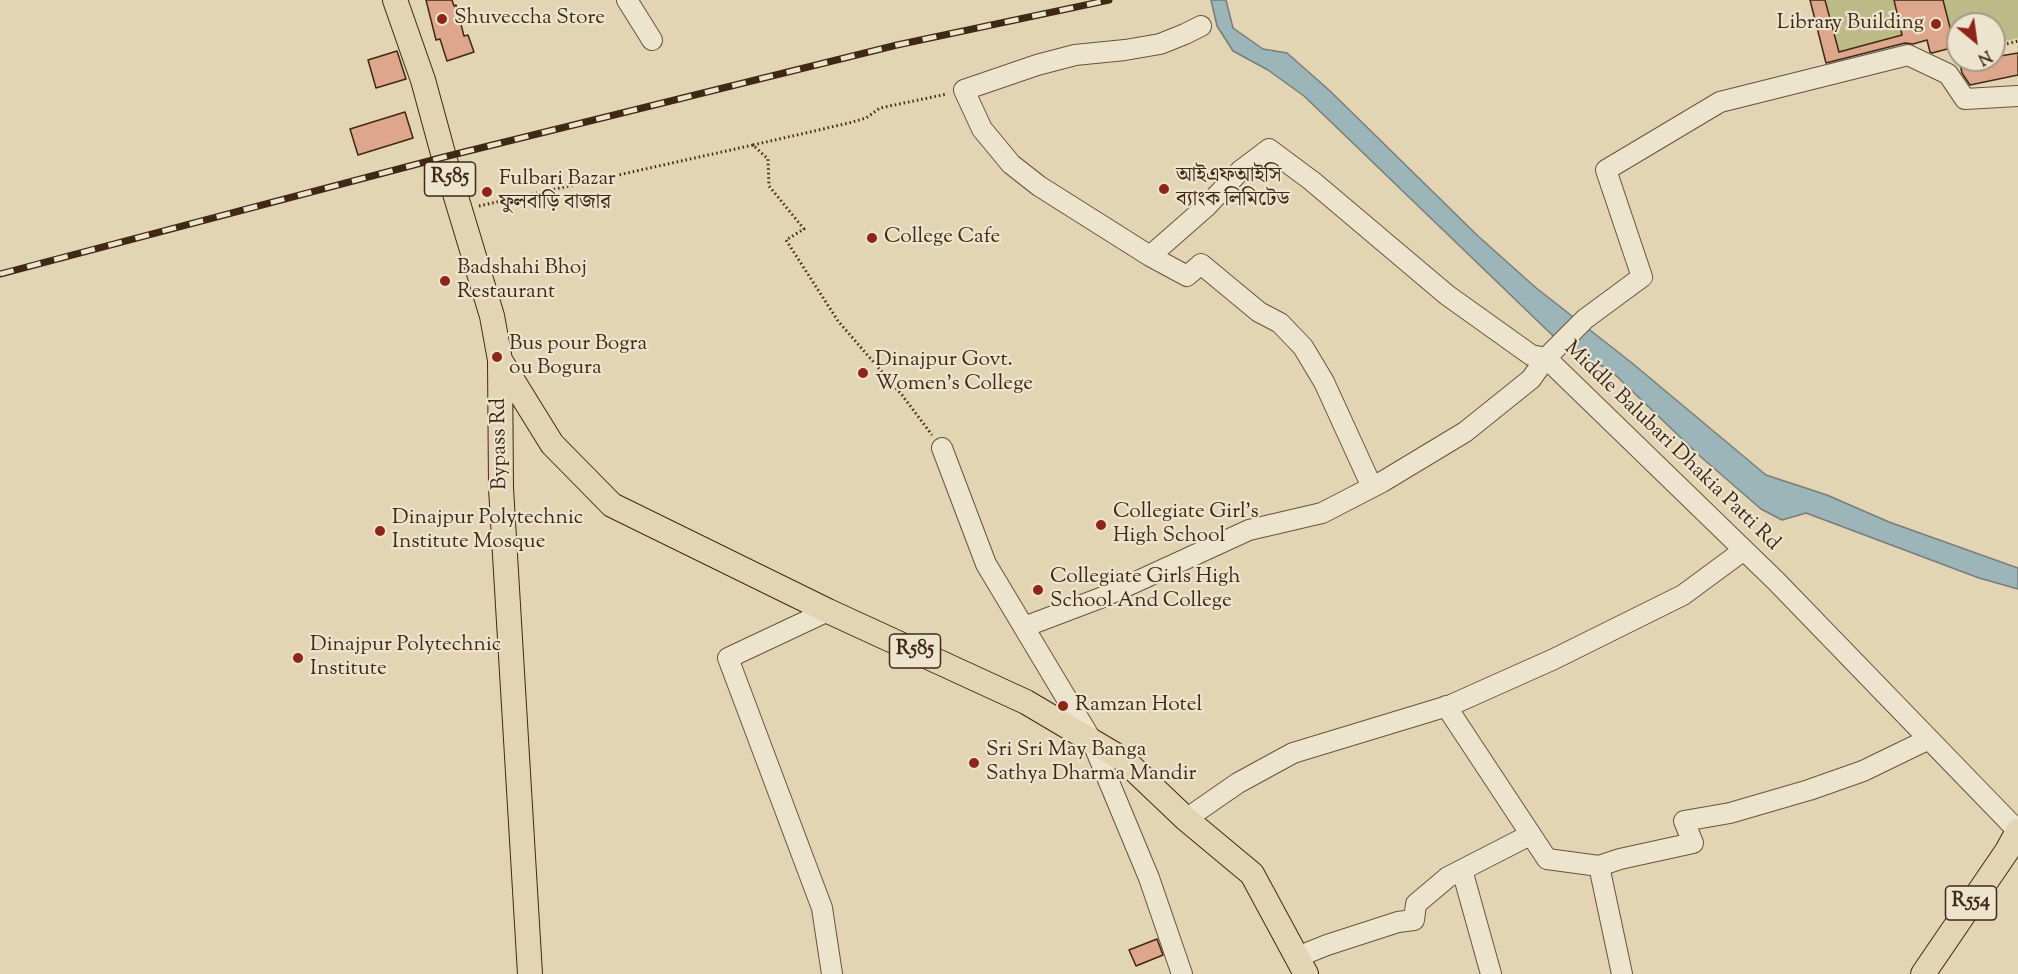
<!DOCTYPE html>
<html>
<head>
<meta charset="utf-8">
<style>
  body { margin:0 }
  #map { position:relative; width:2018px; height:974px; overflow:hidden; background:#e3d5b3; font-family:"Sorts Mill Goudy",serif }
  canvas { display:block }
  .north { position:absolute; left:1946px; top:12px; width:60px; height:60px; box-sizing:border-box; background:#ede4ce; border:2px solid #a79984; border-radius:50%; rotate:151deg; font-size:16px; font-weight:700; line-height:24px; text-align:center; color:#3f2814 }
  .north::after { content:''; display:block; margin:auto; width:21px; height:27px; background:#8f2418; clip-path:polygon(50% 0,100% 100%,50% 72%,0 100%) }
</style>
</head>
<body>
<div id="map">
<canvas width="2018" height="974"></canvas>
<div class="north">N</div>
</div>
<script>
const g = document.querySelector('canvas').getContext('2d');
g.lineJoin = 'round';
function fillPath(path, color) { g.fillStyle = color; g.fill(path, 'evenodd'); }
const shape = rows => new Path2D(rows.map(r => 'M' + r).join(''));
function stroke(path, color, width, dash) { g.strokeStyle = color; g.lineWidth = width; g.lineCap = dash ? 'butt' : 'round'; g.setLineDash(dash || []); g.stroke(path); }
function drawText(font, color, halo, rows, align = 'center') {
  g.font = font + ' "Sorts Mill Goudy","Noto Serif Bengali",serif'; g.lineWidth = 4.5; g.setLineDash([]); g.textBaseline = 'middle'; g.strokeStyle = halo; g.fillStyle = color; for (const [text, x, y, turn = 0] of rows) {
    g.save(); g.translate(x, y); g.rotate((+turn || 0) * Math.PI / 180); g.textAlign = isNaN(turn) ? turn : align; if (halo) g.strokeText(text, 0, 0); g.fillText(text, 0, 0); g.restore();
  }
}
fillPath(shape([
  [1825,0,1894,0,1902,35,1839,52],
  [1943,0,2018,0,2018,38,1994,44,1994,24,1958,24,1958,49,1955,47]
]), '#bcbb87');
const water = shape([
  [1211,0,1226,0,1233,28,1263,49,1287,53,1329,90,1478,236,1535,287,1632,363,1766,475,1827,495,1889,522,2018,568,2018,589,1979,578,1806,513,1782,520,1761,509,1701,457,1608,368,1576,358,1304,96,1268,70,1233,51,1217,26,1211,0]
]);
fillPath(water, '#9cb5b9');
stroke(water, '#777d77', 1.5);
const building = shape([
  [426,0,452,0,454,6,456,5,464,36,468,35,474,52,447,61,440,39,436,40,426,0],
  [1810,0,1825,0,1839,52,1902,35,1894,0,1943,0,1955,47,1932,53,1930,52,1927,40,1913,44,1905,43,1826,63,1810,0],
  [397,51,406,79,376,88,368,60,397,51],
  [2018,53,2018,75,1970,85,1962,73,1960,64,1981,60,1994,60,1994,57,2018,53],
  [405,112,413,138,358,155,350,129,405,112],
  [1157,939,1163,955,1136,966,1129,950,1157,939]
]);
fillPath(building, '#dea68a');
stroke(building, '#3f2814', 1.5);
const minor = shape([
  [627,0,652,40],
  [1201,26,1185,34,1160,44,1125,50,1075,55,1037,65,964,90,982,129,1011,164,1039,186,1150,256,1187,276,1201,264,1259,312,1280,323,1303,347,1324,382,1372,487],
  [1150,256,1207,206,1240,171,1269,149,1312,181,1447,295,1531,355,1546,358,1776,581,2018,831],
  [942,448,986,564,1092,741,1149,878,1182,974],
  [828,611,728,658,822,908,832,974],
  [1024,627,1103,597,1249,530,1322,513,1382,482,1465,432,1531,379,1546,358,1585,319,1642,277,1606,170,1720,102,1908,55,1948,74,1965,99,2018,96],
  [1446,706,1547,859,1599,866,1622,974],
  [1186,819,1238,783,1293,753,1451,705,1554,659,1683,595,1744,550],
  [1599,866,1620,859,1693,843,1684,821,1730,813,1809,790,1863,771,1929,739],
  [1462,870,1491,974],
  [1297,957,1327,945,1398,922,1414,920,1416,904,1448,877,1530,835]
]);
const major = shape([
  [395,0,423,80,444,157,492,316,500,360,501,488,530,974],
  [500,360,552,444,612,505,828,611,1026,702,1124,760,1186,819,1252,874,1306,974],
  [1923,974,2007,851,2018,831]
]);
stroke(minor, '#68533c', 22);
stroke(major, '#3f2814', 26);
stroke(shape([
  [1994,47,2018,41],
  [753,145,849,123,866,118,880,108,947,94],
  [479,206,753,145,768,159,769,186,804,229,786,240,838,321,902,395,932,435]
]), '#3f2814', 3, [1.5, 3]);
stroke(minor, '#ede4ce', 20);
stroke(major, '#e3d5b3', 24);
const rail = shape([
  [0,274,444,157,897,45,1109,0]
]);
stroke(rail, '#3f2814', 7);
stroke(rail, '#ede4ce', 4.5, [14]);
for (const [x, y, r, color] of [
  [442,19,6,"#8f2418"],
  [1936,24,6,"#8f2418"],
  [1164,189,6,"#8f2418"],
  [487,192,6,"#8f2418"],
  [872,238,6,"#8f2418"],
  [445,281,6,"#8f2418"],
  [497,357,6,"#8f2418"],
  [863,373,6,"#8f2418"],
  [1101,525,6,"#8f2418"],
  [380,531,6,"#8f2418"],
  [1038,590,6,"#8f2418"],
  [298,658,6,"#8f2418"],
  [1063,706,6,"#8f2418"],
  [974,763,6,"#8f2418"]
]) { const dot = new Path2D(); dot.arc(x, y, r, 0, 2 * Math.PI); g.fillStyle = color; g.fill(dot); stroke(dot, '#ede4ce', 2); }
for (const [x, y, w] of [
  [450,179,51],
  [915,651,51],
  [1971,903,51]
]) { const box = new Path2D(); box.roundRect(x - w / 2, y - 17, w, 34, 4.5); g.fillStyle = '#ede4ce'; g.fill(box); stroke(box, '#3f2814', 1.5); }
drawText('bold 20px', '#3f2814', null, [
  ["R585",450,179],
  ["R585",915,651],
  ["R554",1971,903]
]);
drawText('21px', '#3f2814', '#ede4ce', [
  ["Shuveccha Store",454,19],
  ["Library Building",1924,24,"right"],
  ["আইএফআইসি",1176,177],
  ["ব্যাংক লিমিটেড",1176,201],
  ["Fulbari Bazar",499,180],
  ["ফুলবাড়ি বাজার",499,204],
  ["College Cafe",884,238],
  ["Badshahi Bhoj",457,269],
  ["Restaurant",457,293],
  ["Bus pour Bogra",509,345],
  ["ou Bogura",509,369],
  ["Dinajpur Govt.",875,361],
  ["Women's College",875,385],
  ["Collegiate Girl's",1113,513],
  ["High School",1113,537],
  ["Dinajpur Polytechnic",392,519],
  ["Institute Mosque",392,543],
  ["Collegiate Girls High",1050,578],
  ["School And College",1050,602],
  ["Dinajpur Polytechnic",310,646],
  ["Institute",310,670],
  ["Ramzan Hotel",1075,706],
  ["Sri Sri May Banga",986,751],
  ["Sathya Dharma Mandir",986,775]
], 'left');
drawText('21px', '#3f2814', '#ede4ce', [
  ["Bypass Rd",501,444,-91],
  ["Middle Balubari Dhakia Patti Rd",1671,447,44]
]);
</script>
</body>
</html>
